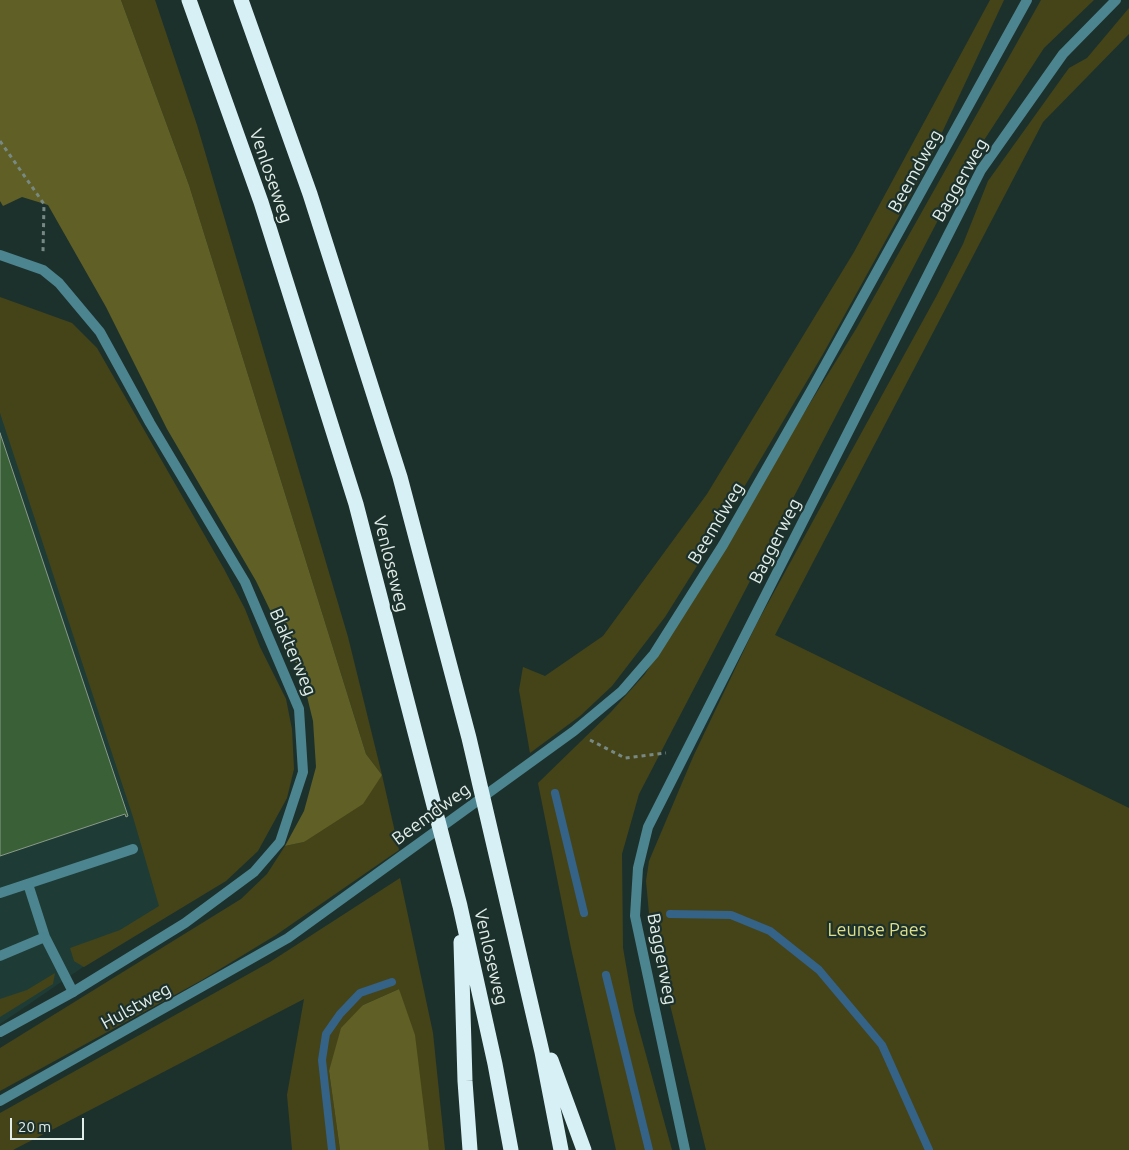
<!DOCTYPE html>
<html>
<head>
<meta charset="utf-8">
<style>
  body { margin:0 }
  #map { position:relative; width:1129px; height:1150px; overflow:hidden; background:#1d312c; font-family:Ubuntu,sans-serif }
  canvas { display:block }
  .scale { position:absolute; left:10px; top:1118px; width:74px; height:22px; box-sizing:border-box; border:2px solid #e1ede9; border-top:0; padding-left:6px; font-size:15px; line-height:18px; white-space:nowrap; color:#e1ede9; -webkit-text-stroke:4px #1d312c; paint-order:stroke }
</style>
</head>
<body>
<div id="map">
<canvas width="1129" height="1150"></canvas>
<div class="scale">20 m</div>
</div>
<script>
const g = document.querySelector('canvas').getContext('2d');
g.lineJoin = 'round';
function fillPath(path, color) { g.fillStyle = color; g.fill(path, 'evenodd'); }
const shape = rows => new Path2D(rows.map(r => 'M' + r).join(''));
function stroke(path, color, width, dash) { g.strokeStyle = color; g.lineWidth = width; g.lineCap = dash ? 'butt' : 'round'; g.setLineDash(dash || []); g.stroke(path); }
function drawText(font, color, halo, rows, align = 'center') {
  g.font = font + ' Ubuntu,sans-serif'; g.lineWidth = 4.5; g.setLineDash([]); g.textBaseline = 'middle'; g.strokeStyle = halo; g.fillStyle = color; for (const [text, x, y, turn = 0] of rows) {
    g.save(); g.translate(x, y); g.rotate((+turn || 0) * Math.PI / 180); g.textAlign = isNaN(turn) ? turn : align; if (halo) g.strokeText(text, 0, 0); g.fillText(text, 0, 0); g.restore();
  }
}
fillPath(shape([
  [0,354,179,901,0,1024]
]), '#1e3c35');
fillPath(shape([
  [121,0,155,0,197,125,348,637,382,775,399,850,276,935,202,980,0,1091,0,1048,241,899,267,874,285,846,304,842,382,775,366,754,189,185],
  [990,0,1004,0,925,169,823,354,702,558,665,617,612,686,580,716,530,753,519,690,523,667,545,676,603,636,707,494,854,252],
  [1041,0,1094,0,1044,48,962,174,639,794,622,854,623,948,634,1011,672,1150,616,1150,571,948,538,783,611,712,645,674,708,576,750,500,856,329],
  [1129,8,1129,34,1043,122,775,635,1129,808,1129,1150,706,1150,650,924,646,881,649,861,693,757,756,625,937,295,963,244,988,181,1069,68,1087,58],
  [0,297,72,323,97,348,224,569,245,609,260,647,286,699,292,729,294,769,287,798,258,851,226,881,84,967,74,961,70,948,120,930,159,906,133,817,0,413],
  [400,878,433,1033,445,1150,429,1150,424,1115,399,989,363,1005,329,1071,340,1150,292,1150,287,1095,304,999,13,1150,0,1150,0,1113,270,962],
  [55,973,53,984,0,1017,0,999,27,990]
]), '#454418');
fillPath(shape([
  [0,0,121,0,189,185,366,754,382,775,363,804,304,842,285,846,304,811,316,767,313,721,302,676,256,581,167,429,106,307,48,205,22,197,3,206,0,201],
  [399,989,415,1035,429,1150,340,1150,329,1071,341,1028,363,1005]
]), '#5f5f26');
stroke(shape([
  [555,793,584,913],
  [670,914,731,915,770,931,819,970,882,1045,929,1150],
  [606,975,649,1150],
  [332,1150,322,1060,326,1034,340,1014,360,993,392,982]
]), '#356287', 8);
const building = shape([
  [0,433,128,816,126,817,125,814,0,856,0,433]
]);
fillPath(building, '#3a6037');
stroke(building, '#8b9a8a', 1);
stroke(shape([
  [0,141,44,204,43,252],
  [590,740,625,758,666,753]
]), '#788984', 3, [4, 4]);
stroke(shape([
  [28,884,45,937,73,992],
  [0,893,133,849],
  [0,956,45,937]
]), '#4c8590', 10);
stroke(shape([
  [0,255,43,270,59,283,100,332,150,423,245,582,299,709,303,772,280,842,254,872,185,923,73,992,0,1032],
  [0,1101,288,938,574,731,622,691,654,654,723,545,812,389,1027,0],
  [685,1150,635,916,638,868,648,827,981,170,1063,54,1116,0]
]), '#4c8590', 10);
stroke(shape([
  [189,0,261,202,356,504,460,906,495,1064,511,1150],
  [241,0,310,194,400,477,469,738,542,1052,561,1150],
  [461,942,465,1081,470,1150],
  [551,1060,584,1150]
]), '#d6f0f5', 15);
drawText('18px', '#e1ede9', '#1d312c', [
  ["Beemdweg",915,171,-61],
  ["Venloseweg",271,176,71],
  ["Baggerweg",960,180,-60],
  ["Beemdweg",716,523,-59],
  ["Baggerweg",775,541,-63],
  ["Venloseweg",391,564,76],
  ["Blakterweg",293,652,67],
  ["Beemdweg",431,814,-36],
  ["Venloseweg",491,957,77],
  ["Baggerweg",662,959,79],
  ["Hulstweg",136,1006,-29]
]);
drawText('18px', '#dfdf89', '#1d312c', [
  ["Leunse Paes",877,930]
]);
</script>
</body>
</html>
